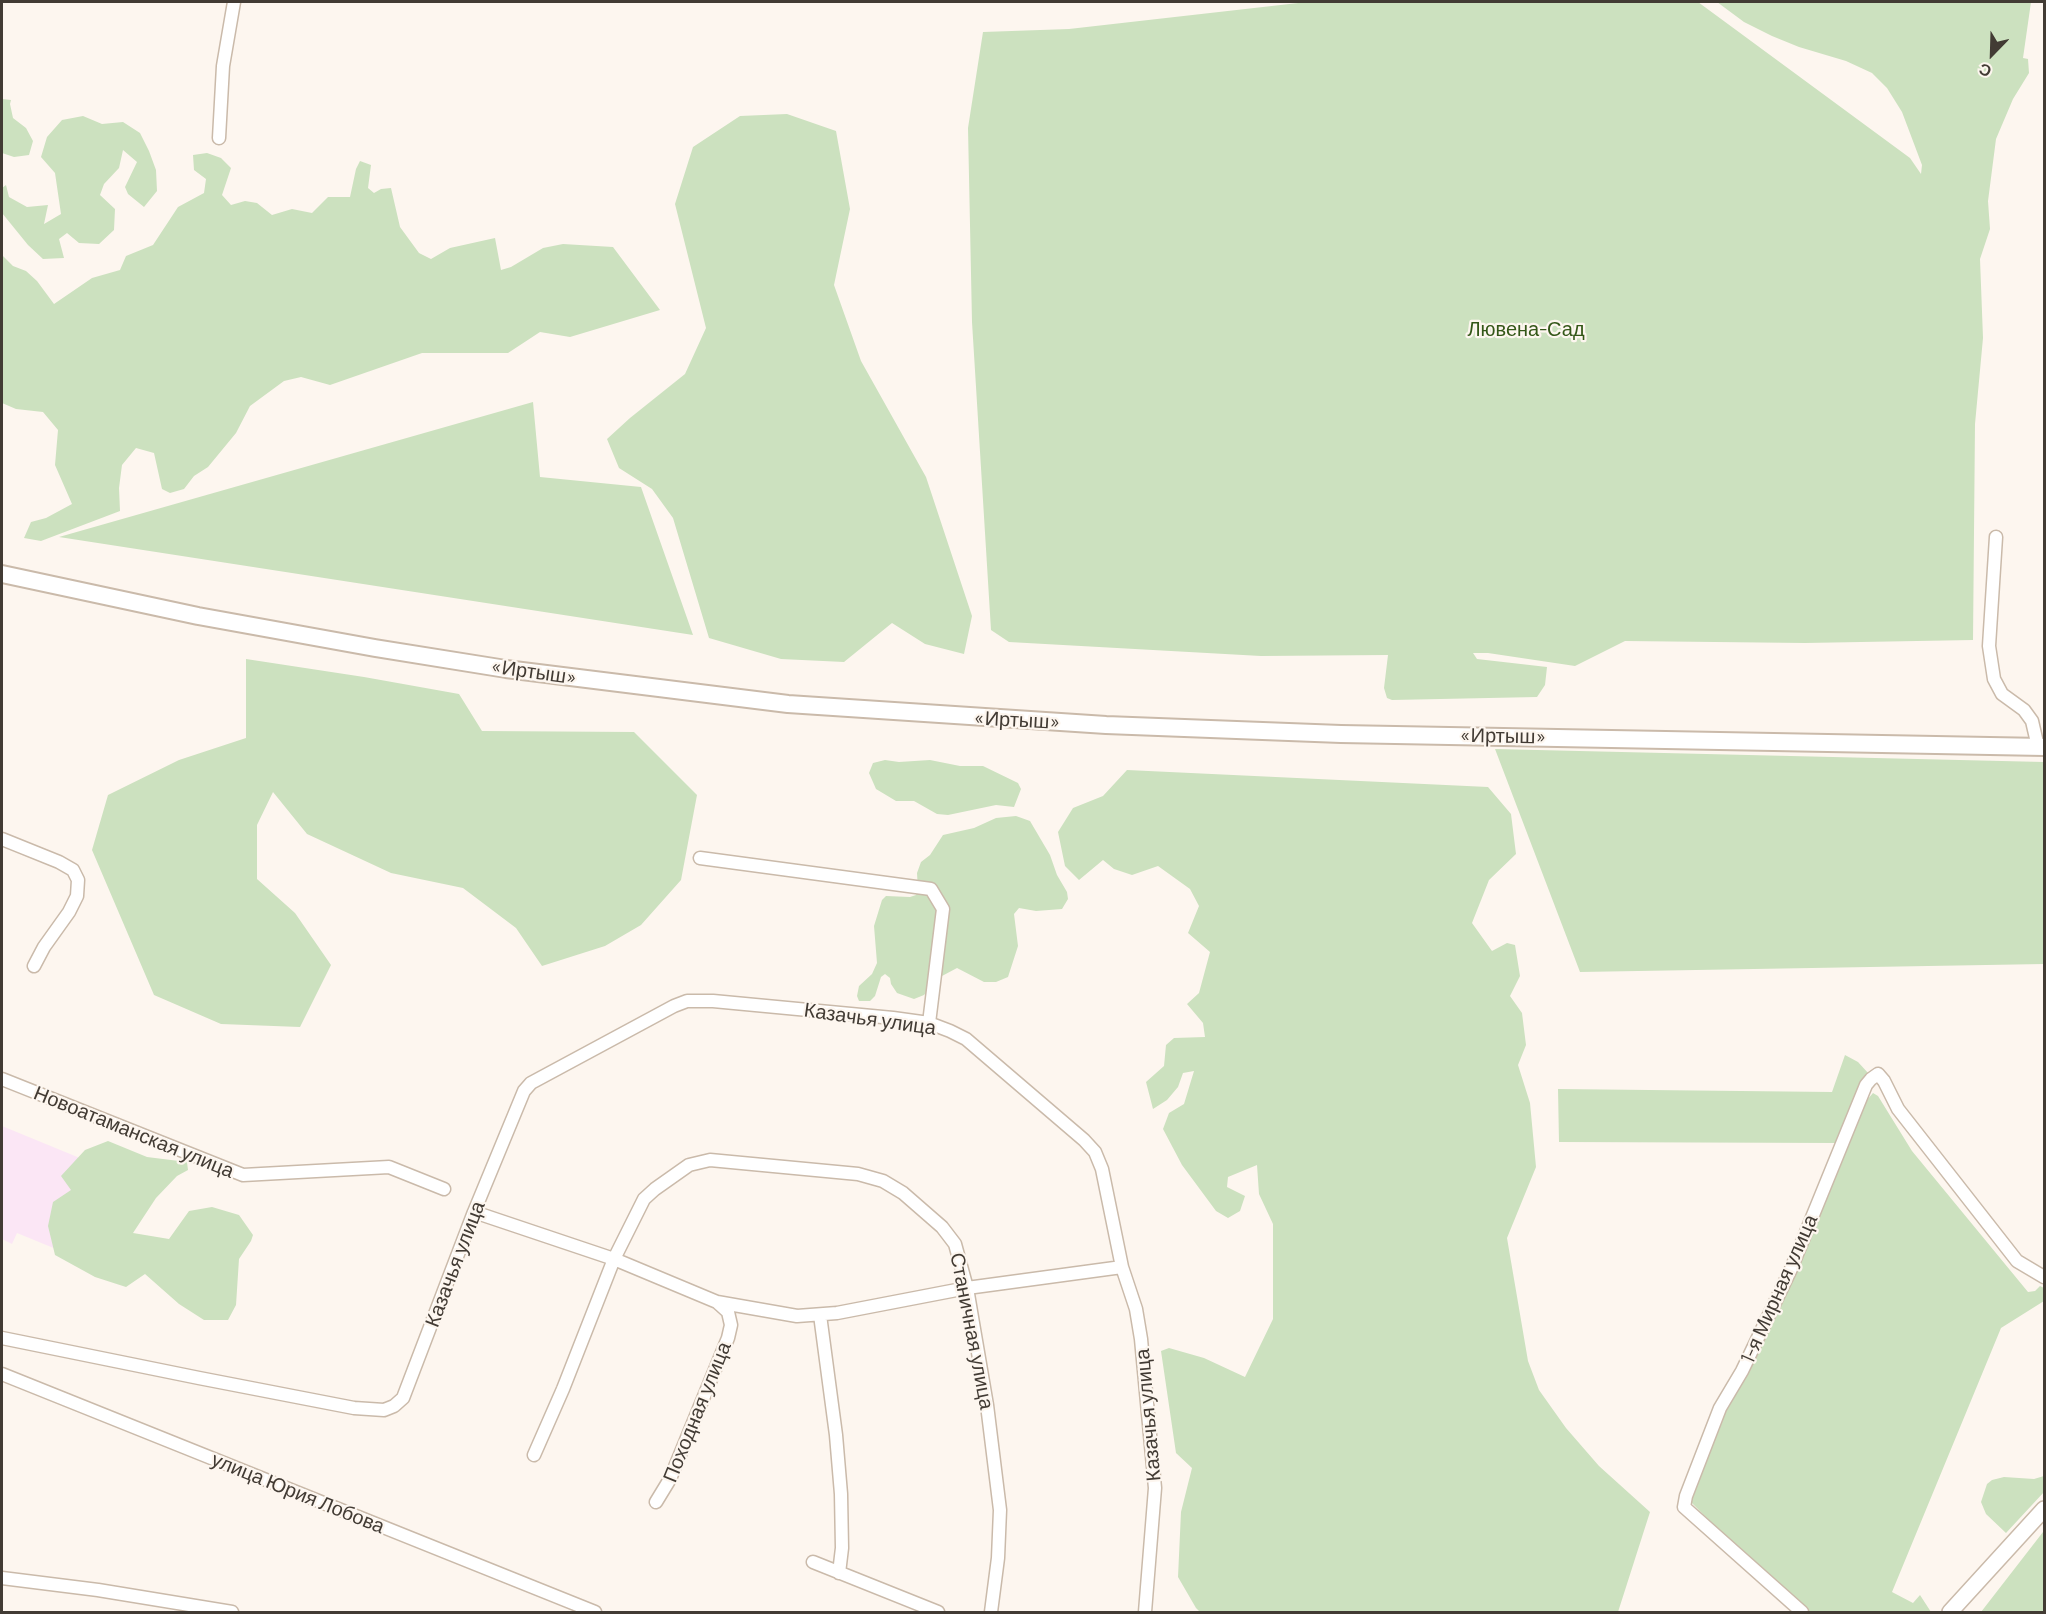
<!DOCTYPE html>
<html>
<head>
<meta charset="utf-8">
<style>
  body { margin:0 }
  #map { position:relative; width:2046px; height:1614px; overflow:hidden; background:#fdf6ef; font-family:Barlow,sans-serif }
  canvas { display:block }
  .frame { position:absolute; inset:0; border:3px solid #423b34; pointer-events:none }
  .north { position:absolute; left:1962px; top:24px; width:60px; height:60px; -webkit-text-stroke:4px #fdf6ef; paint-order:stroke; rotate:203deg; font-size:16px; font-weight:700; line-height:24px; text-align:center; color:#423b34 }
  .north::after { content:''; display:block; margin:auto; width:21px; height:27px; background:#423b34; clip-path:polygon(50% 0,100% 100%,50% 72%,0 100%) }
</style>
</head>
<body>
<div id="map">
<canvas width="2046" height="1614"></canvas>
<div class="frame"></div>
<div class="north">С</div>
</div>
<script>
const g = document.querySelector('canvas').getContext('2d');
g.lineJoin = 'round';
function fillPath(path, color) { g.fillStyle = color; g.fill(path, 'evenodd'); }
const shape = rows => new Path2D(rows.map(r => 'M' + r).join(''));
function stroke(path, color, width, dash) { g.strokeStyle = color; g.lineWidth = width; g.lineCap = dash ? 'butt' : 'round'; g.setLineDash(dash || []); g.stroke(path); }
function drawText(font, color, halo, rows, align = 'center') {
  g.font = font + ' Barlow,sans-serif'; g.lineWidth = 4.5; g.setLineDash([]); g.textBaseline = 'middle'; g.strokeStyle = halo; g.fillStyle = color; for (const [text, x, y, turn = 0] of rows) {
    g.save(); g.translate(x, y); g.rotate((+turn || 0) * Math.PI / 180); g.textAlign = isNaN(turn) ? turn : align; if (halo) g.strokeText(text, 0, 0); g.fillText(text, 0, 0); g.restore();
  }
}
fillPath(shape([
  [2,1126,92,1163,56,1249,17,1233,12,1244,2,1239]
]), '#fbe6f5');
fillPath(shape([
  [1307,2,1698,2,1910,158,1921,174,1922,165,1902,112,1887,88,1872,73,1846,61,1799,47,1772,36,1744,22,1717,2,2031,2,2023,58,2028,59,2029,73,2013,99,1996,139,1988,201,1990,229,1980,259,1983,338,1975,424,1973,640,1805,643,1625,641,1575,666,1488,653,1473,653,1477,659,1547,667,1545,685,1537,697,1392,700,1387,698,1384,688,1388,655,1261,656,1009,642,991,630,972,322,968,128,983,32,1069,29],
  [2,99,11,100,10,104,13,118,26,128,33,141,29,155,14,157,2,153],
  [787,114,836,131,850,209,834,285,861,361,926,477,972,616,964,654,925,644,892,623,844,662,781,659,709,638,673,518,652,489,619,468,607,439,630,418,685,374,706,328,675,204,693,147,740,116],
  [83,116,102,124,123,122,140,133,149,151,156,170,157,191,144,207,128,194,125,187,137,162,123,150,119,168,104,184,100,195,115,209,114,230,99,244,79,243,67,233,59,239,64,258,43,259,28,245,2,213,2,188,6,185,9,197,27,207,48,205,44,224,61,214,55,173,41,157,47,137,62,120],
  [207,153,221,158,231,168,222,195,231,205,245,201,257,203,272,215,292,209,312,213,328,197,350,197,356,169,360,161,371,165,368,188,374,193,381,189,391,188,400,227,419,253,431,259,450,248,495,238,501,270,511,267,543,248,563,244,613,247,660,310,570,337,540,332,508,353,422,353,330,385,301,377,284,381,250,406,236,433,208,467,194,476,184,489,170,493,162,489,154,453,136,448,122,465,119,488,120,511,41,541,24,538,31,522,46,518,72,504,55,465,58,430,43,412,16,409,2,403,2,251,2,255,13,266,26,271,37,281,54,304,92,278,120,270,126,256,153,245,178,207,204,193,206,179,194,170,193,155],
  [533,402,540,477,641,487,693,635,59,537],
  [246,659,364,677,459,694,482,731,634,732,697,795,681,880,641,925,605,946,542,966,516,928,463,888,391,873,307,834,273,792,257,825,257,879,295,913,331,965,300,1027,221,1024,154,995,92,850,108,795,179,760,246,738],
  [1495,749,2044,762,2044,964,1580,972],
  [885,760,899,762,930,760,960,766,983,766,1018,783,1021,789,1014,807,996,805,948,815,937,814,914,801,896,801,876,789,869,773,873,763],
  [1127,770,1488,787,1511,814,1516,854,1489,880,1472,923,1492,951,1507,943,1515,945,1520,976,1510,996,1522,1013,1526,1045,1518,1065,1530,1103,1536,1167,1507,1238,1528,1361,1539,1390,1566,1428,1599,1466,1650,1512,1618,1612,1200,1612,1196,1608,1178,1577,1181,1512,1192,1468,1176,1453,1161,1351,1169,1348,1204,1358,1245,1377,1273,1319,1273,1224,1259,1194,1257,1165,1228,1177,1227,1187,1245,1196,1240,1211,1228,1218,1216,1211,1182,1165,1163,1129,1169,1113,1184,1104,1194,1071,1183,1073,1178,1087,1167,1100,1153,1109,1146,1082,1164,1066,1166,1045,1174,1038,1205,1037,1203,1023,1187,1004,1199,993,1210,952,1188,933,1199,906,1190,889,1158,866,1132,875,1114,869,1103,860,1079,880,1065,866,1058,832,1073,808,1103,796],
  [1016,816,1030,821,1050,855,1057,875,1067,892,1068,899,1062,909,1036,911,1019,908,1014,914,1018,946,1008,977,996,982,984,982,957,968,942,976,924,995,914,999,897,993,891,984,890,978,885,974,881,977,875,996,870,1001,859,1001,857,996,859,986,872,974,877,963,874,926,882,900,886,896,910,897,916,895,918,890,917,873,921,862,930,855,943,835,974,828,996,818],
  [1845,1055,1858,1062,1869,1074,1862,1083,1835,1143,1559,1142,1558,1089,1832,1092],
  [1873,1093,1878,1096,1912,1151,2028,1292,2035,1291,2040,1286,2044,1288,2044,1301,2001,1328,1892,1592,1913,1603,1920,1595,1931,1612,1809,1612,1731,1543,1691,1502,1693,1488,1719,1423,1761,1347,1867,1100],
  [108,1141,147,1157,187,1162,188,1170,177,1176,156,1198,133,1233,169,1239,189,1211,212,1207,239,1215,253,1235,251,1241,239,1259,236,1305,228,1320,204,1320,179,1304,145,1274,126,1287,95,1277,55,1255,48,1226,53,1202,71,1190,61,1176,85,1150],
  [2044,1476,2044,1492,2006,1533,1986,1514,1981,1502,1987,1484,1992,1480,2004,1477,2034,1479],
  [2044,1531,2044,1612,1981,1612,2043,1532]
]), '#cce1bf');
const minor = shape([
  [219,138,223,66,234,2],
  [1996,537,1989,646,1994,679,2002,694,2024,710,2032,721,2038,747],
  [2,839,59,862,73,870,78,880,77,896,69,912,44,947,34,966],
  [700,858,931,889,943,909,929,1023],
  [2,1079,243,1175,389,1167,444,1189],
  [474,1212,614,1259,717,1302,797,1316,837,1313,967,1288,1122,1267],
  [820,1315,836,1435,841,1494,842,1548,839,1573],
  [2,1338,199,1378,354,1408,384,1410,394,1406,403,1398,474,1212,524,1091,531,1083,674,1006,687,1001,713,1001,893,1018,929,1023,950,1031,966,1039,1084,1140,1095,1152,1102,1169,1122,1267,1136,1309,1141,1339,1155,1488,1145,1612],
  [2,1374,595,1612],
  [534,1455,563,1389,614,1259,644,1199,655,1189,689,1165,710,1160,858,1174,883,1181,903,1193,942,1227,955,1244,967,1288,987,1405,1000,1510,998,1558,991,1612],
  [656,1502,670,1479,728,1338,731,1325,728,1312,718,1303],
  [813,1562,938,1612],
  [2,1578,98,1590,232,1612],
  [1802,1612,1684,1507,1686,1496,1720,1408,1742,1371,1791,1269,1866,1085,1871,1079,1878,1074,1884,1081,1898,1109,2017,1261,2044,1277]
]);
const major = shape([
  [1950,1612,2044,1509]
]);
const highway = shape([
  [2,574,198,616,375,648,506,669,788,704,1106,725,1341,734,2044,747]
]);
stroke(minor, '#cabaaa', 15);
stroke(major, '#cabaaa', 18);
stroke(highway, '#cabaaa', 20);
stroke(minor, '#fff', 12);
stroke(major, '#fff', 15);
stroke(highway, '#fff', 16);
drawText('20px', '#345718', '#fdf6ef', [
  ["Лювена-Сад",1526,329]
]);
drawText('20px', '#423b34', '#fdf6ef', [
  ["«Иртыш»",534,672,8],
  ["«Иртыш»",1017,720,3],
  ["«Иртыш»",1503,736,1],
  ["Казачья улица",870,1019,8],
  ["Новоатаманская улица",134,1132,22],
  ["Казачья улица",455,1264,-69],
  ["1-я Мирная улица",1779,1289,-66],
  ["Станичная улица",972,1331,79],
  ["Походная улица",697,1412,-68],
  ["Казачья улица",1148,1415,-95],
  ["улица Юрия Лобова",298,1493,22]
]);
</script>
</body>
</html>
